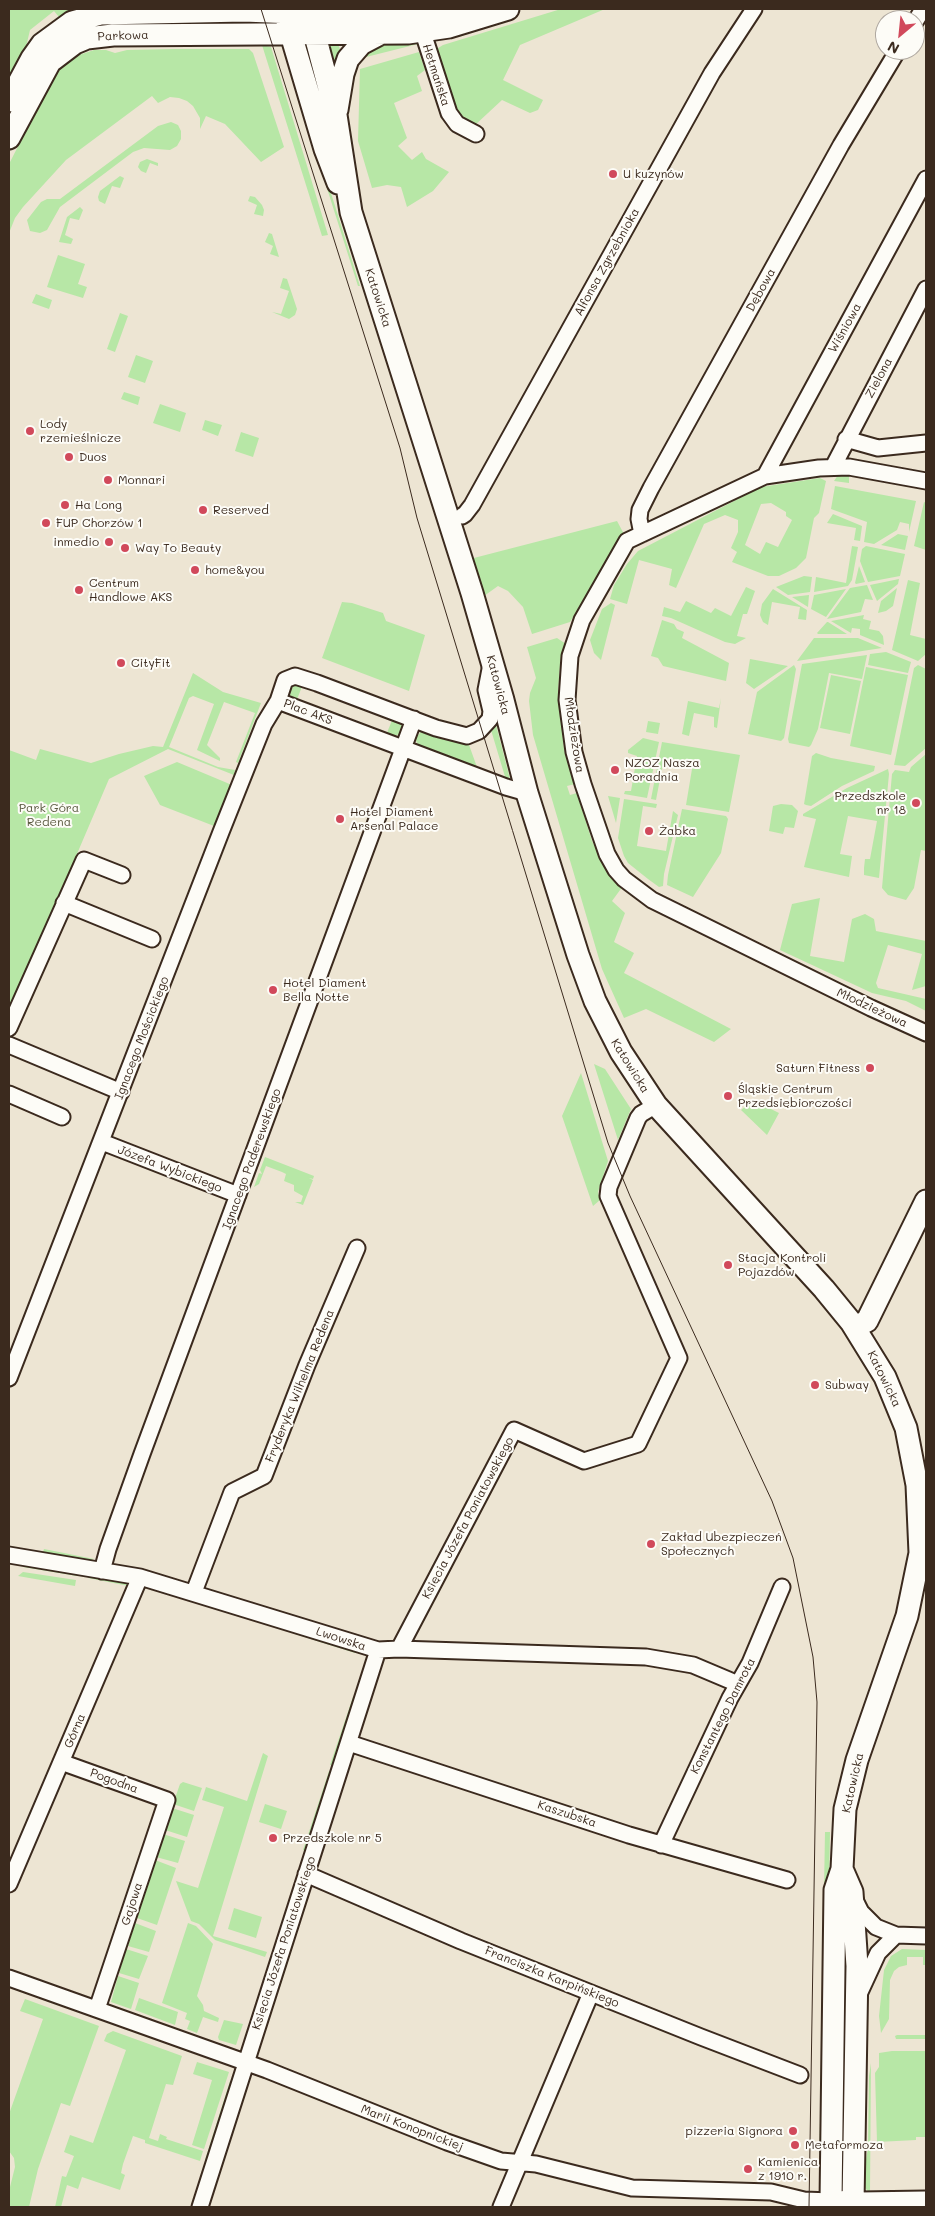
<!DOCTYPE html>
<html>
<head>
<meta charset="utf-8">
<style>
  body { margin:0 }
  #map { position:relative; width:935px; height:2216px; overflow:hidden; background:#ede5d3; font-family:Mali,sans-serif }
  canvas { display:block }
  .frame { position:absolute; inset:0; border:10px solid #3b2a1e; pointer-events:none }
  .north { position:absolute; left:875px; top:10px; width:50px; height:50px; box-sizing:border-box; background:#fdfcf7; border:1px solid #afa8a0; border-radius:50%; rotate:208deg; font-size:14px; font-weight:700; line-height:20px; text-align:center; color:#3b2a1e }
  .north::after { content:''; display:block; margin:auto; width:18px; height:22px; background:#d1495b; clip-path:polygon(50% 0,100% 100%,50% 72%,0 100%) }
</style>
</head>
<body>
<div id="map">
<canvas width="935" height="2216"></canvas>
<div class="frame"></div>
<div class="north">N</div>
</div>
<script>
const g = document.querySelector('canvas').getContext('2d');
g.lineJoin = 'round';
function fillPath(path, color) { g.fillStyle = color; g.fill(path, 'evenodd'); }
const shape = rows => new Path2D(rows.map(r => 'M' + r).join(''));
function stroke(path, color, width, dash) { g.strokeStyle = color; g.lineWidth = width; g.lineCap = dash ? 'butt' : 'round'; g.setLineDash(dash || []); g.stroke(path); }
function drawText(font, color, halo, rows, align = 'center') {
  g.font = font + ' Mali,sans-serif'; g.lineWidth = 4; g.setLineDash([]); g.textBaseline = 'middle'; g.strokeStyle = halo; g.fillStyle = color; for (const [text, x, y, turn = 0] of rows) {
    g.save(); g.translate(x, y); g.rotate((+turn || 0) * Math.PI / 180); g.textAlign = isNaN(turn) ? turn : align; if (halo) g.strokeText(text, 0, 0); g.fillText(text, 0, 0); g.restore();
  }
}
fillPath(shape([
  [9,9,78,9,59,17,54,11,30,30,26,47,9,78],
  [561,9,605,9,520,45,503,80,543,100,538,110,530,113,502,100,474,126,462,120,456,110,435,50,443,45],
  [409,40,418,44,362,58,371,44],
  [337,42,343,56,336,71,328,44],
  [262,45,271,47,328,235,322,236],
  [175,49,249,49,253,53,284,147,261,162,225,124,206,116,200,129,200,118,193,106,187,101,179,98,170,97,158,103,152,96,66,160,23,207,15,218,9,233,9,164,57,70,70,58,94,50,106,50,115,53,127,50],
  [419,52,425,70,417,76,422,91,394,103,407,138,398,146,412,160,422,152,426,159,449,172,433,191,407,207,401,187,387,185,372,188,358,141,360,69],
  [285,56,292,68,360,286,358,286],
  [171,122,178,125,181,131,181,139,177,146,170,150,144,148,133,152,60,207,47,230,40,233,30,231,27,220,41,202,47,199,60,199,158,126],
  [147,159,158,163,158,166,150,163,146,173,141,171,138,167,140,162],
  [120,176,124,178,120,188,112,186,105,204,99,201,98,197,100,191],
  [250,196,255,197,262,205,264,210,263,216,254,214,257,205,248,201],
  [80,207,83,210,79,220,70,218,65,235,73,239,71,244,59,242,67,217],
  [269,233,272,234,279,257,270,254,273,246,265,242],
  [58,255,85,264,78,284,87,287,83,298,47,287],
  [283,278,287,279,297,309,295,315,289,319,272,312,281,314,289,291,280,288],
  [36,294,52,300,49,309,32,303],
  [120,313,128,316,115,352,107,349],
  [136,355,153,361,145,383,128,377],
  [124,392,140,397,138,405,121,399],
  [160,404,186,413,180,432,153,423],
  [205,420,222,425,218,436,202,430],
  [241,432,259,438,253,457,235,451],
  [849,474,849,483,834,481,838,475],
  [820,478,826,481,819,513,814,518,806,558,796,568,779,576,768,576,732,562,737,552,731,548,738,532,738,520,725,515,704,524,676,588,669,585,672,569,639,560,627,604,610,599,614,585,627,564,638,551,761,487],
  [771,503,786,512,786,516,792,520,778,547,766,542,760,554,745,545,761,504],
  [835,486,916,501,909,532,909,524,900,522,897,530,874,544,864,542,867,522,831,509],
  [924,502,926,503,926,550,914,546],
  [833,514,862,526,860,541,854,540,856,528,827,523],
  [617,521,625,536,606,562,570,622,532,634,523,607,508,591,498,586,484,596,470,559],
  [898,534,908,536,905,550,881,545],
  [852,546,858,547,852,580,848,586,814,592,816,577,846,583],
  [866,546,905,554,900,576,868,582,860,561,862,549],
  [859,566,865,582,856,584,855,583],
  [804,576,812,577,810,592,788,595,776,587],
  [899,579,898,584,877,601,870,585],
  [908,580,920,583,910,635,926,639,926,654,918,661,892,650],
  [867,585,873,600,865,599,861,612,827,619,850,588],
  [746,587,755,591,747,614,743,614,737,636,746,638,735,644,725,642,671,618,662,616,664,607,680,612,686,601,711,613,715,608,731,616],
  [897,588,893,606,886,611,878,613,881,601],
  [773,589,807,610,806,620,798,619,800,607,772,602,768,625,763,622,760,615,762,604],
  [846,589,826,617,811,609,814,595],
  [809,595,808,607,792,597],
  [342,602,352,603,383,613,386,621,425,635,409,691,322,658],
  [611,603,615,605,601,660,594,653,590,640,602,609],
  [864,615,863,619,871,621,869,629,879,631,883,636,884,645,860,635,860,629,852,628,851,633,831,621],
  [662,620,674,624,677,629,684,632,682,638,729,663,726,681,663,666,658,658,651,656],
  [827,622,828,622,847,634,818,634,817,633],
  [557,638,566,644,564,655,561,655,558,691,564,750,575,784,567,786,570,795,577,793,592,841,604,866,609,875,611,874,623,886,612,901,625,913,614,942,634,953,624,973,731,1029,714,1042,646,1009,624,1018,602,969,533,735,529,701,530,693,536,678,527,647],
  [814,638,858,638,882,648,797,661],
  [886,652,911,662,908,673,868,665,870,654],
  [867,655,862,679,829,673,818,729,811,745,809,747,789,743,788,739,802,664],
  [750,659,788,666,754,689,746,683],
  [794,665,796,669,784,738,781,741,748,734,757,692],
  [918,665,926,669,926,748,905,766,894,765,914,668],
  [866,667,908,675,891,755,850,746],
  [193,673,223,692,261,703,238,763,236,762,255,713,224,702,207,745,220,758,220,761,197,750,214,704,193,696,189,698,169,747,218,767,235,770,234,775,168,749,109,779,9,1013,9,750,36,760,40,749,91,763,119,754,153,746,163,747],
  [831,675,861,681,850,734,820,728],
  [294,683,303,684,296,702,290,698,288,692,291,686],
  [721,698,717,728,714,727,714,717,694,713,689,736,682,734,688,701,719,708],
  [393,718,399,721,403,727,401,733,393,737,386,735],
  [648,721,660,723,658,734,646,732],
  [496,725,510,779,509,780,506,780,491,730],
  [426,730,457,741,468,742,478,770,420,747,416,741,417,736,421,732],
  [643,738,659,742,647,798,624,794,625,791,631,791,637,756,628,753,628,750],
  [662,742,740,755,729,812,686,805,693,763,664,758,656,800,651,799],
  [816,753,831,758,875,766,874,771,842,786,811,806,806,805,804,804,812,756],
  [926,754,926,851,921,850,914,888,906,900,888,895,882,888,892,774,895,770,909,772,911,767],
  [177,762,232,785,214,826,160,805,144,776],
  [888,769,889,774,879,878,864,875,864,868,865,859,870,859,877,821,848,816,840,854,852,856,849,877,804,867,816,819,803,816,803,814,847,788],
  [608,796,620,798,616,823],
  [624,799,657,804,656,808,643,806,637,846,666,851,673,811,678,815,664,874,663,886,659,887,648,879,628,863,624,856,618,838],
  [781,804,792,805,798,811,794,828,785,827,783,834,769,831,773,806],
  [682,809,726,816,728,819,721,853,693,897,667,885,668,875],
  [820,898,810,956,844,962,852,919,865,914,874,919,876,931,926,941,926,986,912,990,922,954,888,945,876,983,878,988,926,999,926,1011,906,1001,872,993,780,950,792,904],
  [594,1064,605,1069,631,1109,618,1140],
  [581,1073,608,1161,598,1192,600,1200,593,1206,562,1116],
  [753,1100,779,1113,767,1135,741,1110],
  [265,1157,314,1176,313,1179,309,1178,313,1180,303,1205,295,1202,301,1202,303,1196,294,1191,294,1185,284,1181,286,1174,282,1172,266,1166,259,1184,254,1187,259,1173,262,1174,260,1170],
  [44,1549,94,1559,85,1562,42,1555],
  [24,1565,78,1573,77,1576,23,1567],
  [23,1572,76,1580,75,1586,18,1576],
  [89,1575,129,1583,129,1586,88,1578],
  [296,1632,356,1651,355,1653,295,1634],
  [353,1697,357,1698,335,1766,330,1765],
  [263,1753,268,1756,213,1936,267,1952,265,1957,215,1940,199,1924,191,1921,176,1881,198,1888,224,1807,202,1800,206,1787,247,1801],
  [329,1771,333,1772,307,1852,303,1850],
  [183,1782,202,1788,194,1811,173,1804,180,1784],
  [339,1793,341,1794,318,1867,317,1861],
  [265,1804,287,1811,281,1829,259,1822],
  [172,1808,194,1815,187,1837,165,1830],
  [825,1832,830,1832,825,2095,821,2105,819,2178],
  [163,1834,185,1841,178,1863,156,1857],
  [155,1860,176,1868,157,1925,137,1918],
  [311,1887,280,1987,278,1986,308,1891],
  [234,1908,262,1917,256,1938,228,1929],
  [135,1923,156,1931,149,1952,128,1946],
  [188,1923,196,1926,213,1944,197,1996,203,2005,204,2011,219,2018,218,2022,203,2017,197,2033,187,2029,190,2021,185,2019,187,2013,162,2003],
  [126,1949,148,1956,139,1979,119,1973],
  [902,1949,926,1950,926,1965,923,1965,923,1957,907,1957,907,1965,899,1967,894,1971,890,1980,889,2019,881,2033,879,2016,884,1970,891,1956],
  [118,1976,139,1983,131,2009,111,2002],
  [139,1998,178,2012,175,2025,135,2010],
  [25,1999,99,2026,70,2106,61,2103,38,2169,29,2207,9,2207,9,2191,15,2167,14,2158,9,2151,9,2114,43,2019,20,2011],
  [224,2020,243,2024,236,2045,219,2040,218,2037],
  [110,2021,182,2047,181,2049,110,2023],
  [113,2031,182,2056,173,2085,166,2084,149,2138,158,2141,160,2134,167,2137,166,2139,203,2151,200,2161,145,2143,145,2140,133,2136,123,2164,121,2173,125,2175,120,2190,82,2177,78,2189,67,2185,61,2207,55,2207,62,2176,66,2177,74,2156,64,2152,70,2135,93,2143,126,2050,104,2041,107,2034],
  [897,2035,926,2035,926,2039,896,2039,895,2036],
  [892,2051,926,2051,926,2137,916,2137,916,2140,877,2142,875,2073,879,2067,879,2053],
  [197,2062,229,2072,204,2149,192,2145,212,2080,193,2074],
  [871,2063,870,2192,869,2192,864,2187,863,2177,868,2148,869,2076],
  [230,2081,233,2082,209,2161,205,2160],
  [245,2088,247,2089,219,2177,217,2176]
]), '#b7e7a6');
const street = shape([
  [425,22,423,31,425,39,449,113,457,124,476,134],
  [915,22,923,9],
  [846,439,878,448,926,443],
  [833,467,926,289],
  [765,476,926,179],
  [926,481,849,467,819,468,765,476,627,541,582,620,570,656,567,700,574,752,583,784,607,854,616,870,624,879,652,900,871,1008,926,1033],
  [462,516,465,514,472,505,712,73,754,9],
  [642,534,639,519,640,510,651,488,841,145,898,50],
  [278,701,506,787,527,793],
  [64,903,152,939],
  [9,1028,84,860,122,875],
  [9,1045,121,1092],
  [9,1094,62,1117],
  [102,1142,238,1195],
  [9,1378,221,832,264,724,278,701,285,680,295,676,317,683,436,728,467,736,479,731,490,719,491,711,486,690,491,664],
  [9,1555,140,1577,378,1650,399,1649,646,1657,693,1665,738,1684],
  [102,1571,108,1549,142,1454,414,719],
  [194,1592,232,1492,264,1476,307,1365,357,1248],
  [399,1649,514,1430,584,1461,638,1444,679,1358,608,1196,609,1187,638,1118,641,1114,656,1105],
  [349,1743,629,1835,787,1880],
  [61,1762,167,1800,97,2009],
  [661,1845,730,1698,750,1663,782,1587],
  [306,1874,461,1941,701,2037,800,2075],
  [9,1884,140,1577],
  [854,1898,861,1912,876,1927,896,1935,926,1936],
  [9,1978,267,2070,447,2142,501,2161,536,2164,632,2188,771,2192,804,2200,831,2201],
  [860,1992,878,1953,896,1935],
  [200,2207,378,1650],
  [501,2207,591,1993]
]);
const secondary = shape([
  [308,9,336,115,351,212,472,593,503,700,527,793,578,955,595,1001,621,1052,656,1105,824,1289,851,1322,885,1377,906,1428,917,1485,920,1553,907,1616,857,1760,845,1809,842,1869,835,1890,831,2201,860,2203,926,2202],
  [287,21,325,149,338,183],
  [9,101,32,58,42,44,72,22,101,14,244,11,319,14,412,13,470,9],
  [337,110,343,74,348,59,361,44,380,34],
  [9,138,50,62,75,43,87,38,113,35,408,33,449,27,508,9],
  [855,1327,867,1321,926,1201],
  [842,1869,852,1892,857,1966,853,2203]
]);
stroke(street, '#3b2a1e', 19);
stroke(secondary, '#3b2a1e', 25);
stroke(street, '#fdfcf7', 15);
stroke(secondary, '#fdfcf7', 21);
stroke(shape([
  [261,9,400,448,417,518,608,1143,630,1196,772,1501,793,1558,813,1657,817,1702,809,2207]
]), '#3b2a1e', 1);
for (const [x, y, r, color] of [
  [613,174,5,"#d1495b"],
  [30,431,5,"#d1495b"],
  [69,457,5,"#d1495b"],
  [108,480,5,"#d1495b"],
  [65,505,5,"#d1495b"],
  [203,510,5,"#d1495b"],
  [46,523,5,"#d1495b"],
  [109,542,5,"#d1495b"],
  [125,548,5,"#d1495b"],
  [195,570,5,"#d1495b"],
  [79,590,5,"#d1495b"],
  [121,663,5,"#d1495b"],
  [615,770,5,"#d1495b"],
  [916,803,5,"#d1495b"],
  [340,819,5,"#d1495b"],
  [649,831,5,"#d1495b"],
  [273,990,5,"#d1495b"],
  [870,1068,5,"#d1495b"],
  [728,1096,5,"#d1495b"],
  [728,1265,5,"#d1495b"],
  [815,1385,5,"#d1495b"],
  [651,1544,5,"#d1495b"],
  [273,1838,5,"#d1495b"],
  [793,2131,5,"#d1495b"],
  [795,2145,5,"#d1495b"],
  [748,2169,5,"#d1495b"]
]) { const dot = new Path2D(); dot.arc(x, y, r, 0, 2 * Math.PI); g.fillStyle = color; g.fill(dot); stroke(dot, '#fdfcf7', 2); }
drawText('12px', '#3b2a1e', '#fdfcf7', [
  ["Parkowa",123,36,-2],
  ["Hetmańska",436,75,72],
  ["Alfonsa Zgrzebnioka",607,262,-61],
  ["Dębowa",761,290,-61],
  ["Katowicka",378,298,72],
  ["Wiśniowa",845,328,-61],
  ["Zielona",879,378,-62],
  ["Katowicka",498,685,75],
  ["Plac AKS",308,712,21],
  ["Młodzieżowa",574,735,81],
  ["Młodzieżowa",872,1008,25],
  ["Ignacego Mościckiego",142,1038,-69],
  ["Katowicka",630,1066,58],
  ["Ignacego Paderewskiego",252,1159,-70],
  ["Józefa Wybickiego",170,1169,21],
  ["Katowicka",884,1379,64],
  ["Fryderyka Wilhelma Redena",300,1386,-68],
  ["Księcia Józefa Poniatowskiego",468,1518,-62],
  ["Lwowska",341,1639,18],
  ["Konstantego Damrota",723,1716,-63],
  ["Górna",75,1731,-67],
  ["Pogodna",114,1781,20],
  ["Katowicka",853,1783,-77],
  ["Kaszubska",567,1814,18],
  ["Gajowa",132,1904,-72],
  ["Księcia Józefa Poniatowskiego",284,1943,-72],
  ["Franciszka Karpińskiego",552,1977,22],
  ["Marii Konopnickiej",412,2128,21]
]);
drawText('12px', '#3b2a1e', '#fdfcf7', [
  ["U kuzynów",623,174],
  ["Lody",40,424],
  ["rzemieślnicze",40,438],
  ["Duos",79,457],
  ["Monnari",118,480],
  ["Ha Long",75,505],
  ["Reserved",213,510],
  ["FUP Chorzów 1",56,523],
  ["inmedio",99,542,"right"],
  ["Way To Beauty",135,548],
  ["home&you",205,570],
  ["Centrum",89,583],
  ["Handlowe AKS",89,597],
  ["CityFit",131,663],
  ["NZOZ Nasza",625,763],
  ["Poradnia",625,777],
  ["Przedszkole",906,796,"right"],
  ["nr 18",906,810,"right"],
  ["Hotel Diament",350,812],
  ["Arsenal Palace",350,826],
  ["Żabka",659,831],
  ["Hotel Diament",283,983],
  ["Bella Notte",283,997],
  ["Saturn Fitness",860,1068,"right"],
  ["Śląskie Centrum",738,1089],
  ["Przedsiębiorczości",738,1103],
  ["Stacja Kontroli",738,1258],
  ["Pojazdów",738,1272],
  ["Subway",825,1385],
  ["Zakład Ubezpieczeń",661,1537],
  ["Społecznych",661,1551],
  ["Przedszkole nr 5",283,1838],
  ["pizzeria Signora",783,2131,"right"],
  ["Metaformoza",805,2145],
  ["Kamienica",758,2162],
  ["z 1910 r.",758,2176]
], 'left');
drawText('12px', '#5a5940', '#fdfcf7', [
  ["Park Góra",49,808],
  ["Redena",49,822]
]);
</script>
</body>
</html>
